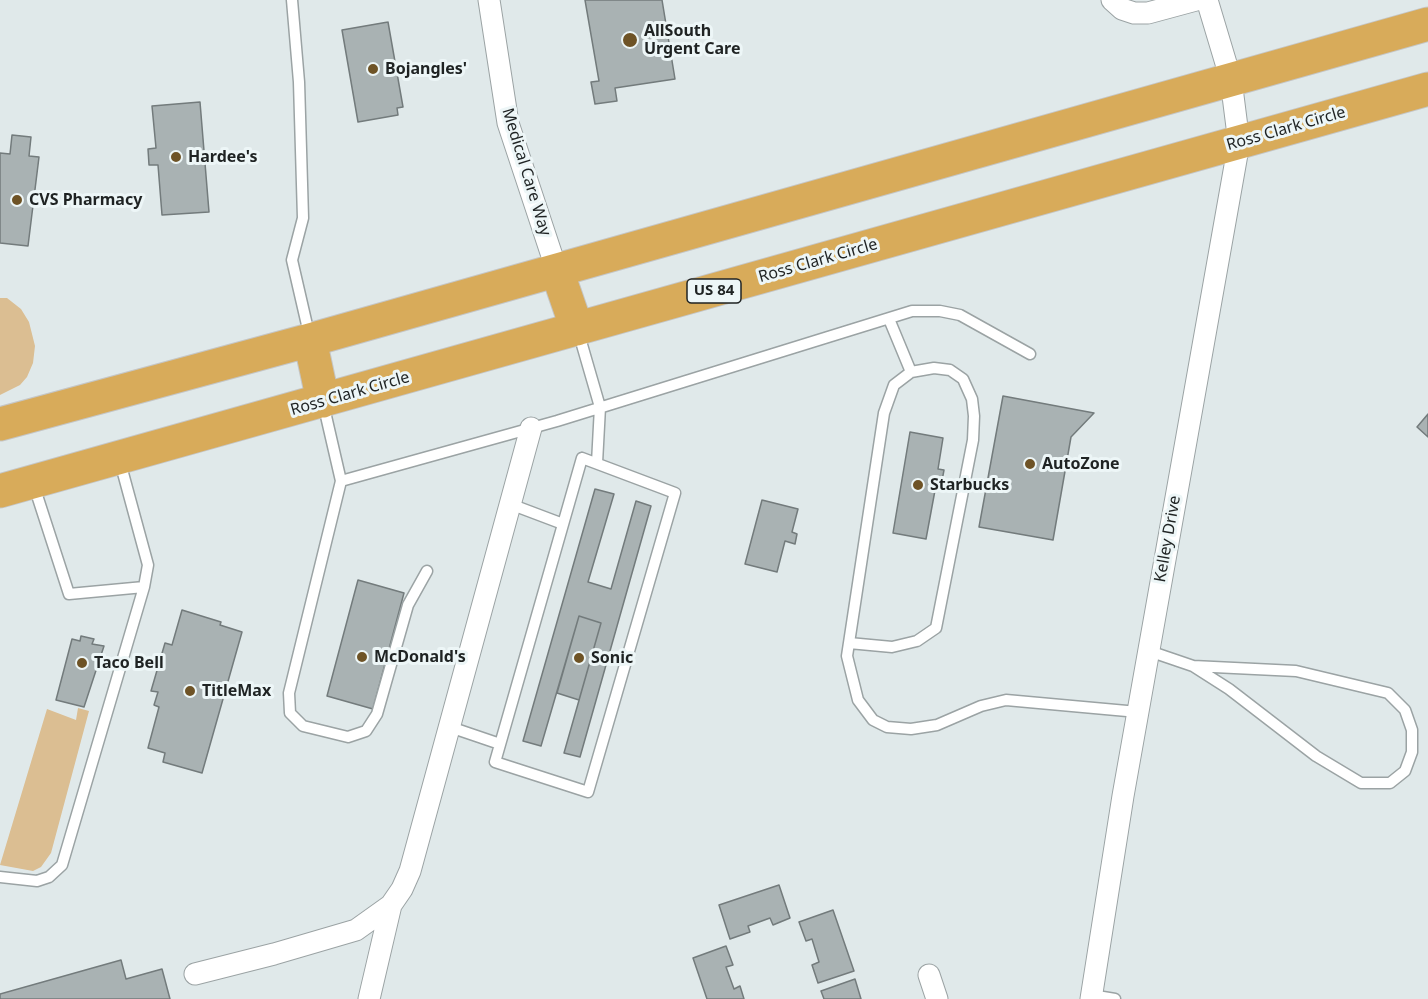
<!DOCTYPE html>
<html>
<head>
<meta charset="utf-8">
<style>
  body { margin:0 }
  canvas { display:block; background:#e0e9ea }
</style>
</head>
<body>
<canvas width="1428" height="999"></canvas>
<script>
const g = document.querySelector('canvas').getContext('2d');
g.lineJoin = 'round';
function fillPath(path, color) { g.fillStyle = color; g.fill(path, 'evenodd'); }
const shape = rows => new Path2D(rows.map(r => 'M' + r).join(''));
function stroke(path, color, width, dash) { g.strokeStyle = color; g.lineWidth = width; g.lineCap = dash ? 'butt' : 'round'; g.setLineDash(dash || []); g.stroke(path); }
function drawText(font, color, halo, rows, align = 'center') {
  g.font = font + ' "Noto Sans",sans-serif'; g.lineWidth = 6; g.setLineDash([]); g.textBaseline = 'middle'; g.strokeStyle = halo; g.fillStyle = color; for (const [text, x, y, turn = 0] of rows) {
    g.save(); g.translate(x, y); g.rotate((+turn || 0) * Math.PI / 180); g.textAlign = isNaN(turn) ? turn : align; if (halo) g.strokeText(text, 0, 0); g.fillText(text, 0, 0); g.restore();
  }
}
fillPath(shape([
  [0,298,7,298,21,309,29,322,35,346,33,363,27,377,20,385,0,395],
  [78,708,89,711,51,853,41,867,33,871,0,865,47,709,76,720]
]), '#dbbe92');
const building = shape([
  [585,0,662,0,675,79,615,88,617,101,595,104,591,82,599,81,585,0],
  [388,22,403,107,397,108,398,115,358,122,342,30,388,22],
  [200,102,209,212,162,215,158,165,149,165,148,149,156,148,152,106,200,102],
  [12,135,31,137,29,156,39,157,28,246,0,243,0,153,10,154,12,135],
  [1003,396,1094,413,1071,437,1053,540,979,527,1003,396],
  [1428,414,1428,437,1417,427,1428,414],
  [910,432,943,438,938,469,944,470,941,486,936,485,926,539,893,533,910,432],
  [595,489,614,494,588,582,611,589,636,501,651,506,580,757,564,753,601,623,579,616,541,746,523,741,595,489],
  [762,500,798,509,792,532,797,534,795,544,785,541,777,572,745,564,762,500],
  [358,580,404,593,373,709,327,696,358,580],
  [182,610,221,622,220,625,242,632,202,773,163,762,165,753,148,748,159,707,154,705,158,692,151,691,165,643,172,645,182,610],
  [579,616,601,623,579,700,557,693,579,616],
  [81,636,94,639,92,644,104,646,84,707,56,700,72,639,80,641,81,636],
  [779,885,790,918,773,925,770,918,748,926,750,932,730,939,719,905,779,885],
  [833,910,854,971,818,983,812,965,819,962,812,939,806,941,799,922,833,910],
  [726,946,733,965,726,967,734,989,740,986,744,999,707,999,693,958,726,946],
  [121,960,126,979,162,969,170,999,0,999,0,994,121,960],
  [855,979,861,999,824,999,821,991,855,979]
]);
fillPath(building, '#a9b2b3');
stroke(building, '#737b7c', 1.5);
const service = shape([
  [292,0,299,82,303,218,292,260,310,338],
  [889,319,911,372,894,385,884,413,847,656,858,700,873,720,887,727,911,729,937,725,981,706,1006,700,1138,712],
  [578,331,600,407,597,463],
  [323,403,341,481,557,421,912,311,940,311,960,315,1030,354],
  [582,458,675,493,588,792,495,762,582,458],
  [341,481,289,693,290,713,303,726,348,737,366,731,377,714,408,605,427,571],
  [34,486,69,594,144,587,148,565,120,462],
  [510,504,563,524],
  [849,643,892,647,917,641,936,628,973,440,974,416,972,399,963,379,950,370,934,368,911,372],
  [1149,651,1193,666,1296,671,1388,693,1405,710,1412,730,1412,752,1405,771,1390,783,1361,783,1316,756,1229,689,1193,666],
  [450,727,500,744],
  [0,877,37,881,49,877,62,865,144,587],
  [1091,995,1115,999]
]);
const minor = shape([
  [489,0,508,123,557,271],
  [1112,0,1122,9,1134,13,1148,13,1196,0],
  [195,974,274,954,356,930,391,905,402,889,410,871,531,428],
  [929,975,937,999],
  [369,999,391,905],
  [1091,999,1123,796,1239,143,1231,80,1207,0]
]);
const trunk = shape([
  [557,271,577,329],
  [310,340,323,401],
  [0,424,310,340,1428,24],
  [0,491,1428,89]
]);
stroke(service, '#9ba3a4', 13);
stroke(minor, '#9ba3a4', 23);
stroke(trunk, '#c5c6c6', 35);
stroke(service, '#fff', 10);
stroke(minor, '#fff', 21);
stroke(trunk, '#d8ab5a', 33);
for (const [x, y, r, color] of [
  [630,40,8,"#6e5326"],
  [373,69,6,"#6e5326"],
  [176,157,6,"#6e5326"],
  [17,200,6,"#6e5326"],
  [1030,464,6,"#6e5326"],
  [918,485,6,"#6e5326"],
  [362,657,6,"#6e5326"],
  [579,658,6,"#6e5326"],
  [82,663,6,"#6e5326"],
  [190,691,6,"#6e5326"]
]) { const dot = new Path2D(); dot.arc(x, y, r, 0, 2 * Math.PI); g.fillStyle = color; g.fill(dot); stroke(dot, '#edf6f7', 2); }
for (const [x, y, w] of [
  [714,291,54]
]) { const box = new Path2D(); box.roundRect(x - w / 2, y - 12, w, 24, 4.5); g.fillStyle = '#edf6f7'; g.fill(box); stroke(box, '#1f2323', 1.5); }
drawText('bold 15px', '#1f2323', null, [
  ["US 84",714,291]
]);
drawText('bold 16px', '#1f2323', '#edf6f7', [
  ["AllSouth",644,31],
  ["Urgent Care",644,49],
  ["Bojangles'",385,69],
  ["Hardee's",188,157],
  ["CVS Pharmacy",29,200],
  ["AutoZone",1042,464],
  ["Starbucks",930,485],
  ["McDonald's",374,657],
  ["Sonic",591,658],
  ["Taco Bell",94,663],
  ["TitleMax",202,691]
], 'left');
drawText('16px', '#1f2323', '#edf6f7', [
  ["Ross Clark Circle",1286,129,-16],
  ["Medical Care Way",526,172,73],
  ["Ross Clark Circle",818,261,-16],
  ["Ross Clark Circle",350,394,-16],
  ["Kelley Drive",1168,539,-80]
]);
</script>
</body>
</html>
